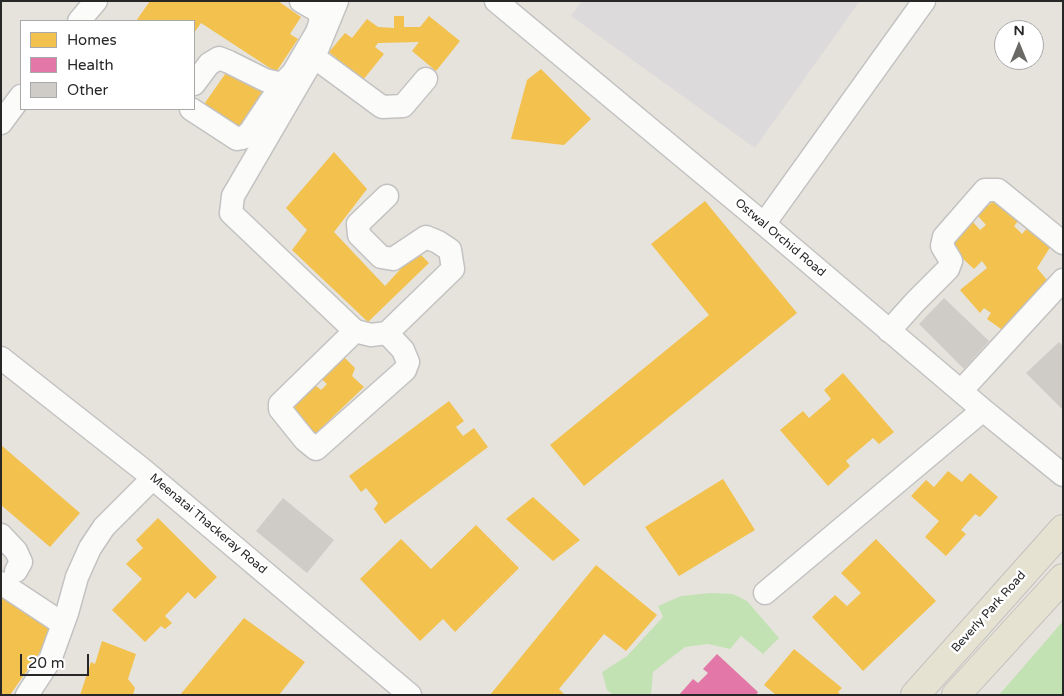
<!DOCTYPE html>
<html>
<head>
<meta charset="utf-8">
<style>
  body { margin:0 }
  #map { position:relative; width:1064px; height:696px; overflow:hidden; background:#e6e3dc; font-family:"Varela Round",sans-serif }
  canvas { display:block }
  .frame { position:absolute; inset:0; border:2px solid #272727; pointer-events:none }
  .legend { position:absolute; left:20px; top:20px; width:175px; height:90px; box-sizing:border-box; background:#fff; border:1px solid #a9a9a9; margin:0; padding:6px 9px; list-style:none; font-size:15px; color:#272727 }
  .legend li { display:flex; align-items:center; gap:10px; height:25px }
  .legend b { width:25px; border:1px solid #a9a9a9 }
  .north { position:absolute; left:994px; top:20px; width:50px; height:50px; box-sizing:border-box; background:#fff; border:1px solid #a9a9a9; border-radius:50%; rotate:0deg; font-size:14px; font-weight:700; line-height:20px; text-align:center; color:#272727 }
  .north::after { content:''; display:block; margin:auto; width:18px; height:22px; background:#6a6966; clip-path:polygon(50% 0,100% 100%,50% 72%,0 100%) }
  .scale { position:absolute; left:20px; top:654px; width:69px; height:22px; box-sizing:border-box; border:2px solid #272727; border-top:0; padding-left:6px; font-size:15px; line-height:18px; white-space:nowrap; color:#272727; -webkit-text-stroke:4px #fff; paint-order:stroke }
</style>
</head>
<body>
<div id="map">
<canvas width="1064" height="696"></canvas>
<div class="frame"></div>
<ul class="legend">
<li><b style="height:14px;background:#f2c14e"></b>Homes</li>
<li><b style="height:14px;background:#e377a8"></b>Health</li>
<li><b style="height:14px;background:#cfccc7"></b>Other</li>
</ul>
<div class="north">N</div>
<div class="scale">20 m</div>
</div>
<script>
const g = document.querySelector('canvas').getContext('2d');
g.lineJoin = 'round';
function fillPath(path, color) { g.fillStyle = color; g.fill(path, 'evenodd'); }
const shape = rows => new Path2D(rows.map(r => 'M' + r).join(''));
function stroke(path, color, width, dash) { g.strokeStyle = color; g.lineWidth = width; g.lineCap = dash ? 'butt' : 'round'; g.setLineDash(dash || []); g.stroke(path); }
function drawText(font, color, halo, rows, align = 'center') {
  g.font = font + ' "Varela Round",sans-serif'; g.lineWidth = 5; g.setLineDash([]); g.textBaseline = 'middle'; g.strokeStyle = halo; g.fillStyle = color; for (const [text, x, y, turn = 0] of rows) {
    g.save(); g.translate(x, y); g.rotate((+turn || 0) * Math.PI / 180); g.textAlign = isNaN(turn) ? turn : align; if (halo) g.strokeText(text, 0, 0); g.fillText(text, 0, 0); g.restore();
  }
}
fillPath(shape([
  [582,1,860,1,755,148,571,16]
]), '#dddadb');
fillPath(shape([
  [711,593,733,594,747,601,779,638,763,654,741,636,730,649,708,644,685,647,653,672,651,695,613,695,607,690,602,672,627,656,663,617,658,606,681,596],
  [1063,621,1063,695,999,695]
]), '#c3e2b4');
fillPath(shape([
  [150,1,278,1,301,17,290,34,298,39,276,72,201,23,194,33,194,21,136,21],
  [394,16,404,16,404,27,420,27,429,16,460,41,436,71,412,51,419,42,378,43,375,47,384,54,363,80,329,52,345,33,352,38,367,19,378,27,394,28],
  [230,67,267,92,238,135,200,110],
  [541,69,591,119,564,145,511,139,527,80],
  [334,152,367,189,334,232,385,286,417,251,429,263,368,322,292,250,307,230,286,208],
  [998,197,1021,218,1014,226,1022,234,1029,226,1051,246,1037,268,1051,285,1008,334,987,319,991,313,984,308,980,313,960,290,987,268,982,261,974,269,949,246,973,222,980,230,986,225,977,215],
  [705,201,797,313,584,486,550,445,709,315,651,244],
  [340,353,355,368,352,376,364,387,314,435,291,406,315,385,321,390,327,384,318,376],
  [843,373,894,432,879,444,873,438,846,461,850,466,828,486,780,430,803,411,809,418,831,399,824,390],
  [449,401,464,421,456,427,463,436,474,428,488,447,385,524,374,509,378,503,366,488,361,492,349,476],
  [1,445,80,513,50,547,1,505],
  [948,471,962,482,970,473,998,497,980,517,975,514,961,530,966,534,946,556,925,537,939,521,911,496,926,480,934,487],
  [723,479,755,530,679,576,645,527],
  [533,497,580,540,553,561,506,519],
  [158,518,217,577,195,599,188,592,165,616,172,623,165,629,161,626,145,642,112,610,142,579,126,564,143,548,136,540],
  [476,525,519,568,455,632,443,619,420,641,360,579,401,539,431,569],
  [876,539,936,601,863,671,812,617,835,595,847,606,861,593,841,573],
  [596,565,657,615,626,651,604,634,559,689,565,695,490,695],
  [1,591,56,629,10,695,1,695],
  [244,618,305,662,279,695,180,695],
  [102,641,136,654,128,679,135,688,133,695,80,695,91,662,95,664],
  [794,649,842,688,838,692,841,695,776,695,764,685]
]), '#f2c14e');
fillPath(shape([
  [717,654,758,692,756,695,679,695,693,679,698,683,708,673,703,669]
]), '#e377a8');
fillPath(shape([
  [944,298,989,341,964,369,919,324],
  [1059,342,1063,346,1063,410,1026,373],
  [283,498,334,540,307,573,256,531]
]), '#cfccc7');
const minor = shape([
  [337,1,314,57,233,196,231,213,355,331,371,335,387,333,453,269,450,250,438,242,426,237,393,259,381,257,359,235,358,224,387,196],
  [496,1,764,224,983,410,1063,475],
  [79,21,96,1],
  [314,57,382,107,403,106,426,79],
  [194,84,209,64,219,58,229,62,265,80,282,84,293,73,317,32,321,20,318,11,301,1],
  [191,109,237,139,243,138,250,132,276,93],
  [1,123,21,96],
  [764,224,924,1],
  [355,331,280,404,280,409,305,440,316,449,405,370,408,362,403,350,387,333],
  [889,331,915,302,948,269,951,261,942,246,944,237,985,190,998,190,1063,243],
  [1,358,142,469,410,695],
  [961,391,1063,280],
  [1,535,16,551,21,562,16,571],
  [1,583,63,624],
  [765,593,983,410],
  [27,695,50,660,67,613,77,577,90,548,104,527,153,478]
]);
const major = shape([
  [915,695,1063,529],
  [956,695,1063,578]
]);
stroke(minor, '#c3c2c2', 25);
stroke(major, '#c3c1bf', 30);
stroke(minor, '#fbfbfa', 22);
stroke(major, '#e5e2d2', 28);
drawText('12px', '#272727', '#fff', [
  ["Ostwal Orchid Road",780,238,40],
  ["Meenatai Thackeray Road",208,524,40],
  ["Beverly Park Road",989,612,-48]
]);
</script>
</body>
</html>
